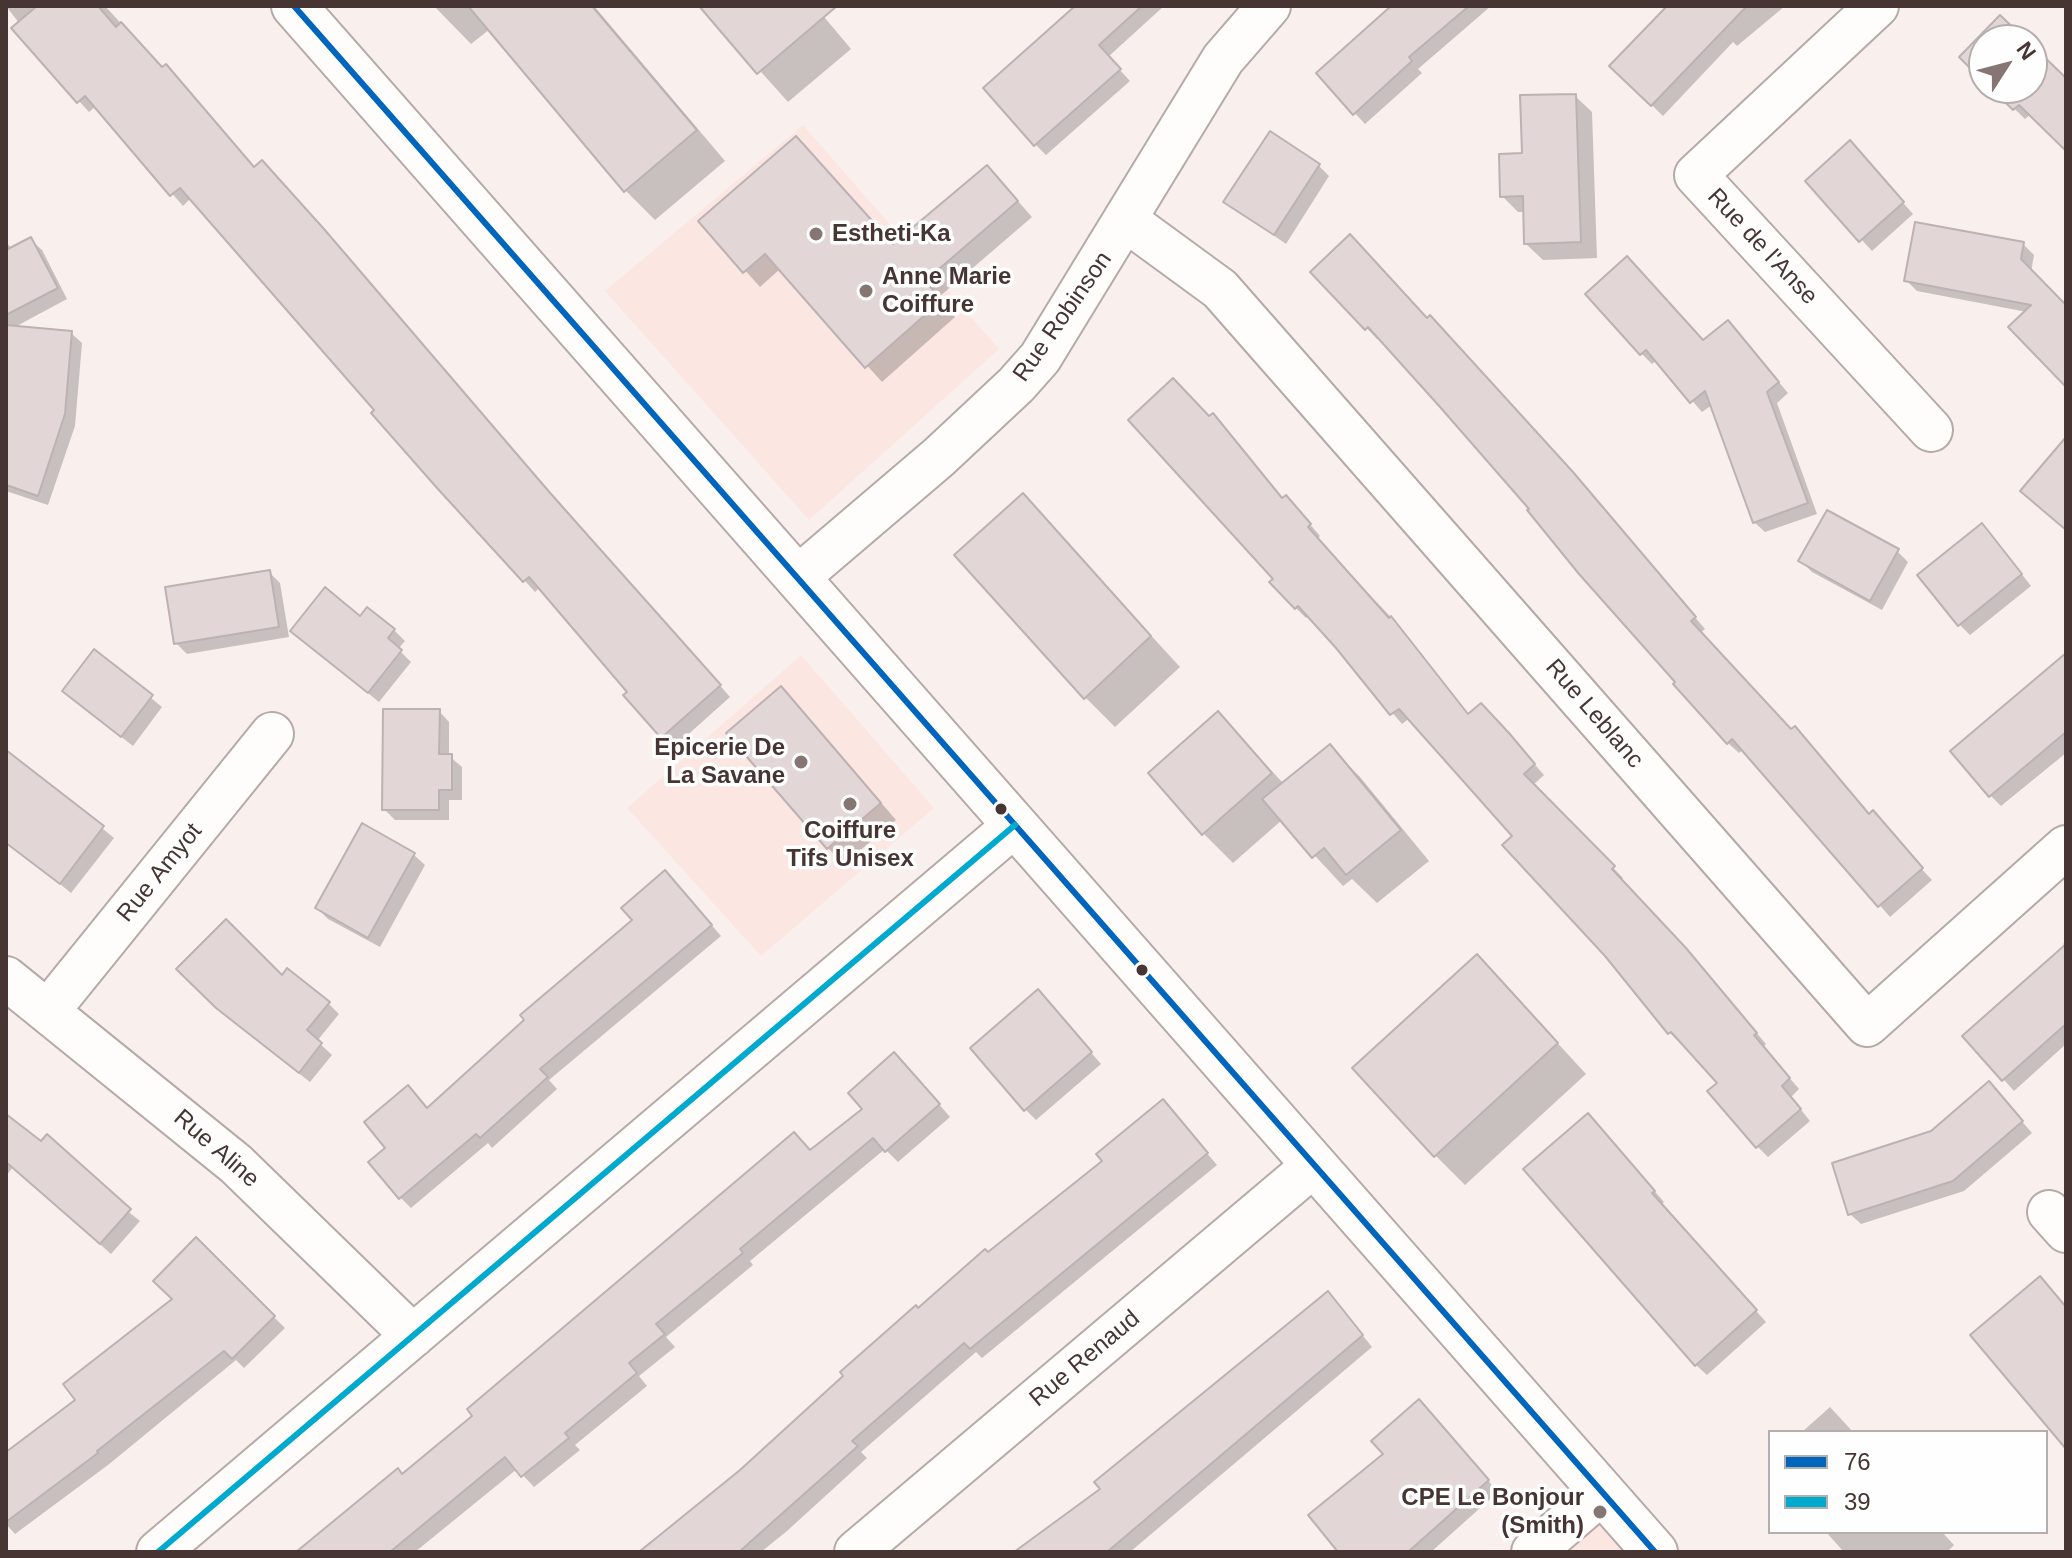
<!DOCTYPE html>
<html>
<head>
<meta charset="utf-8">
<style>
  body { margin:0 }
  #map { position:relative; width:2072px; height:1558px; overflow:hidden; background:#f9f0ee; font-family:Helvetica,sans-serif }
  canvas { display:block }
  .frame { position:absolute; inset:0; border:8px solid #463532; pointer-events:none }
  .legend { position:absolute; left:1768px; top:1430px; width:280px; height:104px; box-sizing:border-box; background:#fefefe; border:2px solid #b4aeac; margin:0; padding:10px 14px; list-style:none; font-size:24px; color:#463532 }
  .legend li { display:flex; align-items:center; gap:16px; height:40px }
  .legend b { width:40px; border:2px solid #b4aeac }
  .north { position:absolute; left:1968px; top:24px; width:80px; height:80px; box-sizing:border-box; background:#fefefe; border:2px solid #b4aeac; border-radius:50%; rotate:54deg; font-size:22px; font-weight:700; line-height:32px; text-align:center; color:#463532 }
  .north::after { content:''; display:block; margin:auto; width:28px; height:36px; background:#857674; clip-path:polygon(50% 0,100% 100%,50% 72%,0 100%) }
</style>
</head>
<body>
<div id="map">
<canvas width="2072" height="1558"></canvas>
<div class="frame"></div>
<ul class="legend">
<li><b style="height:10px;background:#0065bd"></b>76</li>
<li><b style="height:10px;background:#00a9ce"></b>39</li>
</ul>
<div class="north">N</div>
</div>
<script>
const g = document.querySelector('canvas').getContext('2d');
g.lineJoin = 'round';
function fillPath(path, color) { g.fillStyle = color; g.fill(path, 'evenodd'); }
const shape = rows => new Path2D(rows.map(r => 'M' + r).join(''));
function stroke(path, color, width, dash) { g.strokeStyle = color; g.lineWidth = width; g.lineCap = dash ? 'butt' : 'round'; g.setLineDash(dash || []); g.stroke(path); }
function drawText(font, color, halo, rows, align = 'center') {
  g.font = font + ' Helvetica,sans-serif'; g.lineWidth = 7; g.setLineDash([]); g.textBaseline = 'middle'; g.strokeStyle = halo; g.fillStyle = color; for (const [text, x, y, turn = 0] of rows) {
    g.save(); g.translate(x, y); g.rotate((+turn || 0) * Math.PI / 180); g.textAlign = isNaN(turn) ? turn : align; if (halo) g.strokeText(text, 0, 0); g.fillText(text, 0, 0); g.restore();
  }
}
fillPath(shape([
  [803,125,999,349,809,520,605,291],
  [801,655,934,808,761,956,627,808],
  [1603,1492,1655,1552,1533,1552]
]), '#fbe6e2');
fillPath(shape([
  [6,6,105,6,255,169,272,174,730,697,673,748,626,695,630,692,540,587,535,592,439,486,377,410,191,198,183,206,96,106,89,112,79,101],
  [434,6,594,6,725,161,655,220,625,190,490,29,471,44],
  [702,6,815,6,851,49,788,102],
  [1079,6,1164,6,1108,57,1130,81,1046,155,1035,144],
  [1394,6,1491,6,1418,69,1422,73,1365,124,1318,74],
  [1670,6,1785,6,1737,46,1733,42,1663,116,1612,66],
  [2032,48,2066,81,2066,148,2031,114,2025,119,1993,88,2032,88],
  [1575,96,1592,112,1597,258,1543,260,1526,244,1525,212,1518,212,1502,196,1524,155],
  [1860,154,1913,214,1872,251,1808,181],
  [1319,166,1329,176,1286,244,1226,202],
  [1002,183,1032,217,939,297,955,317,882,382,780,269,760,287,701,221,894,246],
  [31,240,42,250,67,299,13,328,71,333,82,343,75,426,48,505,6,491,6,242,12,249],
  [2023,244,2034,255,2031,272,2066,308,2066,384,2027,312,1917,291,1906,280],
  [1637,270,1703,343,1738,333,1788,393,1777,403,1817,514,1765,532,1754,522,1712,405,1702,412,1657,360,1652,364,1641,353],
  [1313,272,1584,486,1705,629,1700,633,1932,880,1890,917,1744,749,1739,753,1728,743,1530,511,1532,509,1379,337,1377,339],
  [1213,415,1283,500,1296,508,1320,536,1317,539,1402,629,1470,716,1492,716,1544,775,1533,785,1623,878,1621,880,1696,961,1766,1044,1763,1047,1799,1089,1791,1097,1810,1121,1768,1157,1757,1146,1720,1083,1670,1033,1515,836,1410,718,1402,724,1309,616,1306,618,1296,608,1276,579,1209,419],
  [1023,496,1180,667,1115,727,1085,697],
  [1992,536,2031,586,1970,635,1959,624],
  [1897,551,1908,562,1882,610,1812,572,1801,561],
  [269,572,280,583,289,637,187,654,176,643],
  [361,618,394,630,405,641,398,649,411,662,379,702,292,631],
  [95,652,162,707,133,746,75,701],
  [2066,655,2066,753,2001,806,1990,795],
  [797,705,896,820,844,864,828,848],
  [439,711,449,722,449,756,462,767,462,800,449,800,449,820,395,820,384,809],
  [1218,714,1284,784,1330,747,1360,777,1429,861,1377,903,1352,879,1343,886,1282,820,1233,863,1203,833],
  [6,749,114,838,71,893,6,840],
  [363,826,414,855,425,865,380,947,328,919,317,908],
  [675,883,721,936,549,1080,557,1089,492,1148,488,1143,411,1208,400,1197,428,1110],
  [2066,941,2066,1044,2014,1091,1965,1036,2066,947,2063,944],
  [179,969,282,978,328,1003,339,1014,317,1041,332,1055,310,1082,229,1019],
  [1506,987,1586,1074,1465,1185,1435,1155],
  [1048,1003,1101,1064,1036,1120,1025,1109],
  [906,1066,950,1117,898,1162,885,1149,750,1261,753,1265,666,1337,675,1347,639,1376,647,1386,575,1445,580,1450,534,1487,517,1469,415,1552,298,1552,403,1476,865,1109],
  [1999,1095,2032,1133,1964,1191,1861,1224,1850,1214,1932,1133],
  [1173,1113,1217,1165,982,1358,976,1352,861,1452,867,1458,787,1531,761,1552,637,1552,741,1472,919,1310,1104,1161],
  [6,1115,140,1221,111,1254,13,1167,6,1176],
  [1598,1126,1664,1202,1661,1205,1766,1322,1707,1375,1696,1365],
  [196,1240,285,1328,244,1368,236,1360,108,1465,15,1534,6,1524,6,1454,78,1401,175,1299],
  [1338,1305,1372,1347,1130,1552,1017,1552,1103,1490],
  [1830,1407,1853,1432,1802,1432],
  [1429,1413,1498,1492,1431,1552,1341,1552,1386,1454],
  [1826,1532,1942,1532,1954,1545,1947,1552,1844,1552]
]), '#0003');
const building = shape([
  [37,6,98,6,116,27,121,22,162,67,166,64,254,167,262,160,324,229,551,494,721,685,661,738,623,695,627,692,529,577,523,582,437,488,371,413,374,410,180,188,170,196,85,96,77,103,11,28,37,6],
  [468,6,592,6,697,130,624,192,468,6],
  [699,6,837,6,757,74,699,6],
  [1075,6,1142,6,1099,45,1121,69,1034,146,983,88,1075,6],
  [1391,6,1469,6,1409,57,1412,61,1353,115,1316,73,1391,6],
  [1667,6,1747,6,1651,106,1609,66,1667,6],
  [2000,15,2026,40,1984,40,1984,82,1959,57,2000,15],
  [2032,45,2066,78,2066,151,2019,105,2013,110,1991,88,2032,88,2032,45],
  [1576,94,1581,242,1524,244,1523,196,1500,197,1499,154,1522,153,1520,95,1576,94],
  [1270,131,1320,164,1274,235,1223,202,1270,131],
  [796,136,893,244,987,165,1018,201,925,281,942,300,865,368,765,254,743,273,698,221,796,136],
  [1850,140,1904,202,1859,242,1805,181,1850,140],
  [1915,222,2024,242,2021,259,2066,305,2066,387,2008,327,2031,305,1904,281,1915,222],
  [1350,234,1427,318,1430,315,1573,472,1696,617,1691,621,1791,729,1795,726,1869,814,1873,810,1923,868,1878,907,1732,739,1727,744,1673,684,1675,682,1579,574,1527,510,1529,509,1440,407,1368,327,1365,330,1310,272,1350,234],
  [31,237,58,288,6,315,6,250,31,237],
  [1627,256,1703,340,1728,320,1779,382,1767,392,1808,503,1753,523,1705,391,1690,403,1646,350,1640,355,1585,294,1627,256],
  [6,325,72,331,65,414,38,496,6,485,6,325],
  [1173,378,1209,416,1213,413,1282,498,1286,495,1311,524,1308,527,1389,618,1391,616,1468,714,1481,703,1509,733,1535,764,1524,774,1615,866,1612,869,1686,948,1757,1033,1754,1035,1790,1078,1782,1086,1801,1109,1756,1148,1707,1091,1717,1083,1671,1032,1668,1034,1605,956,1502,845,1512,836,1399,709,1390,715,1336,648,1298,606,1295,609,1269,582,1273,579,1128,420,1173,378],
  [2066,437,2066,530,2020,491,2066,437],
  [1023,493,1151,636,1084,699,954,555,1023,493],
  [1827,510,1899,549,1870,601,1798,561,1827,510],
  [1982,523,2022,574,1958,626,1917,575,1982,523],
  [270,570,279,627,174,644,165,587,270,570],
  [325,587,360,616,367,607,395,629,388,638,402,650,368,693,290,631,325,587],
  [94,649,153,695,121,737,62,691,94,649],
  [2066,653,2066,732,1989,797,1950,751,2066,653],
  [781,686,881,803,827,849,726,733,781,686],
  [383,709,440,709,439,754,452,754,452,790,439,790,439,810,382,810,383,709],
  [1218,711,1272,773,1202,835,1148,773,1218,711],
  [1330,744,1401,830,1346,875,1324,848,1312,858,1262,799,1330,744],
  [6,750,104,826,60,884,6,843,6,750],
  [362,823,415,853,368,938,315,908,362,823],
  [665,870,712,925,540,1069,548,1077,480,1138,476,1134,399,1199,368,1162,385,1148,364,1122,408,1085,427,1108,524,1020,520,1015,632,920,621,908,665,870],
  [226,919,282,975,287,968,330,1002,307,1030,322,1043,299,1073,216,1008,176,969,226,919],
  [2066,944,2066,1024,2002,1081,1962,1036,2066,944],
  [1477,954,1558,1043,1434,1157,1352,1068,1477,954],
  [1038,989,1092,1052,1024,1111,970,1048,1038,989],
  [894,1052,940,1104,885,1152,873,1138,740,1249,743,1253,656,1324,665,1334,629,1363,637,1373,565,1433,569,1438,521,1477,505,1457,390,1552,296,1552,398,1468,402,1474,472,1416,467,1409,794,1132,810,1150,862,1109,848,1093,894,1052],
  [1989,1081,2023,1121,1953,1181,1848,1215,1832,1163,1931,1131,1989,1081],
  [1163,1099,1208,1153,970,1349,964,1343,852,1441,858,1446,739,1552,639,1552,740,1470,843,1376,840,1372,916,1305,918,1308,985,1249,988,1252,1102,1161,1096,1154,1163,1099],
  [1588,1113,1655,1191,1652,1193,1757,1310,1695,1366,1523,1169,1588,1113],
  [6,1114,41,1141,47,1134,131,1209,100,1244,6,1162,6,1114],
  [196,1237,275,1316,232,1359,224,1351,97,1451,98,1453,6,1522,6,1452,75,1400,63,1384,172,1299,153,1281,196,1237],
  [2040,1276,2066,1307,2066,1449,1970,1335,2040,1276],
  [1328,1291,1363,1335,1107,1552,1014,1552,1100,1489,1094,1482,1328,1291],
  [1419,1399,1489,1480,1408,1552,1338,1552,1308,1515,1383,1454,1371,1441,1419,1399]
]);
fillPath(building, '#e2d6d7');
stroke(building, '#bcb1b3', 2);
const minor = shape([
  [1877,6,1696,175,1931,430],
  [1127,221,1220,289,1867,1025,2066,847],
  [797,578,939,457,1016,385,1040,358,1223,59,1269,6],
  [6,978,236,1164,413,1336],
  [48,1011,272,734],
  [2049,1212,2066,1231],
  [158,1552,1015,825],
  [856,1552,1314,1165],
  [1533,1552,1603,1492]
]);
const tertiary = shape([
  [294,6,1655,1552]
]);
stroke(minor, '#b5aaa8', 46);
stroke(tertiary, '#b5aaa8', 48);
stroke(minor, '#fefdfc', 42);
stroke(tertiary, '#fefdfc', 44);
stroke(shape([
  [294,6,1655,1552]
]), '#0065bd', 6);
stroke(shape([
  [158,1552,1015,825]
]), '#00a9ce', 6);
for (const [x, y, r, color] of [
  [816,234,8,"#857674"],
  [866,291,8,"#857674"],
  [801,762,8,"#857674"],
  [850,804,8,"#857674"],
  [1001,809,7,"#463532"],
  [1142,970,7,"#463532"],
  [1600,1512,8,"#857674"]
]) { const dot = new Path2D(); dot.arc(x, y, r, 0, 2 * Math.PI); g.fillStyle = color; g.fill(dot); stroke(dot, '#fefefe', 3); }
drawText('bold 24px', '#463532', '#fefefe', [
  ["Estheti-Ka",832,234],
  ["Anne Marie",882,277],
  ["Coiffure",882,305],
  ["Epicerie De",785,748,"right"],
  ["La Savane",785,776,"right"],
  ["Coiffure",850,831,"center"],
  ["Tifs Unisex",850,859,"center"],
  ["CPE Le Bonjour",1584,1498,"right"],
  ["(Smith)",1584,1526,"right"]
], 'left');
drawText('24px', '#463532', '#fefefe', [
  ["Rue de l'Anse",1762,247,47],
  ["Rue Robinson",1063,317,-55],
  ["Rue Leblanc",1594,714,49],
  ["Rue Amyot",160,873,-51],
  ["Rue Aline",216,1149,41],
  ["Rue Renaud",1085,1359,-40]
]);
</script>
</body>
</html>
